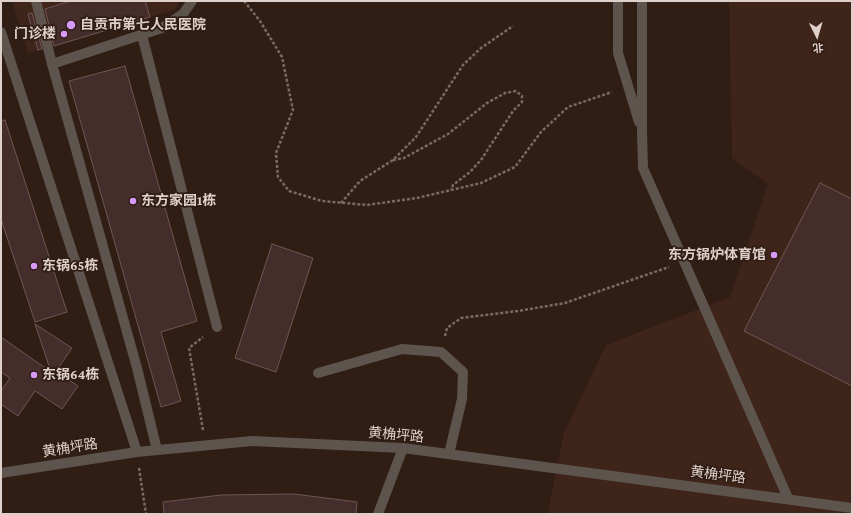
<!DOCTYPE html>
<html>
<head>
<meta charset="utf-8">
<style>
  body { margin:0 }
  #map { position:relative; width:853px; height:515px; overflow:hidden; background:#301d14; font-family:"Crimson Pro","Noto Sans SC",serif }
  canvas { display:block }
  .frame { position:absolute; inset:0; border:2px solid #ded0ca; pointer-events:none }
  .north { position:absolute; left:797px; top:16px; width:40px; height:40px; -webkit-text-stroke:3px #301d14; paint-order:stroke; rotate:175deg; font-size:11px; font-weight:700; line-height:16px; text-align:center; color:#ded0ca }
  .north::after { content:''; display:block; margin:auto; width:14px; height:18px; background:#ded0ca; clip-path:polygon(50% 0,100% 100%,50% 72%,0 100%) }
</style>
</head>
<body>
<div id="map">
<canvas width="853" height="515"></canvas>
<div class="frame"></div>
<div class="north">北</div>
</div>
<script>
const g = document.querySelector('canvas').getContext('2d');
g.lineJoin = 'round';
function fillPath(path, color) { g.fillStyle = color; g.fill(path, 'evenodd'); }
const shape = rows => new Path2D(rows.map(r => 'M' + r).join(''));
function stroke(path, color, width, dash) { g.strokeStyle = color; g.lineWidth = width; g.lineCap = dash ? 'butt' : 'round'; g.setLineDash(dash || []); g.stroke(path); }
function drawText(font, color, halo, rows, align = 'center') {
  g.font = font + ' "Crimson Pro","Noto Sans SC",serif'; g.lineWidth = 3.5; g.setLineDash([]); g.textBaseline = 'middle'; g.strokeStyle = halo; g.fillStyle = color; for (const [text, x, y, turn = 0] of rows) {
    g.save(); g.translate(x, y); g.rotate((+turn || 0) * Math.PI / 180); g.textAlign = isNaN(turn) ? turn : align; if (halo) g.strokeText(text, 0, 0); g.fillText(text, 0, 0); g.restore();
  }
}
fillPath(shape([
  [12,1,179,1,175,10,28,53],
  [729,1,852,1,852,514,548,514,550,500,564,433,606,345,730,297,768,184,732,158]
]), '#3e2419');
const building = shape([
  [71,1,145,1,150,17,54,46,45,9,71,1],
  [32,13,42,49,38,50,28,14,32,13],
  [125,66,197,321,161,332,181,401,161,407,69,81,125,66],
  [5,120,67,312,35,322,1,219,1,121,5,120],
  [820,183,852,199,852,386,744,331,820,183],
  [272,244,313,258,276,372,235,358,272,244],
  [35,324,72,348,56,371,78,386,62,409,35,391,18,416,1,404,1,391,10,378,1,372,1,337,51,372,35,324],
  [294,494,357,502,356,514,164,514,163,502,221,495,294,494]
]);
fillPath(building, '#442d2a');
stroke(building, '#705653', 1);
stroke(shape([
  [244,1,260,21,282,57,293,110,276,153,278,177,289,191,322,201,367,205,417,198,481,183,515,167,541,132,568,107,612,92],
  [393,160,404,158,448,134,487,103,505,93,516,91,522,96,522,102,513,111,481,160,470,172,453,185,451,190],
  [341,203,360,181,393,160,416,137,463,65,481,48,513,26],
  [445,336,447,328,461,318,518,311,565,303,669,267],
  [203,430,189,348,203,337],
  [139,468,146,514]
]), '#7b6a62', 2.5, [3, 2]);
stroke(shape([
  [36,1,52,64]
]), '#5d544e', 10);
stroke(shape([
  [618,1,618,53,639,122],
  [642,1,642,132,643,168,788,498],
  [1,32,137,452],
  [142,35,217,327],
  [318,373,402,349,441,352,463,372,462,399,449,454],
  [157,450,137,368,52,64,162,28,183,14,192,1],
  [1,473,137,452,252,441,403,448,852,508],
  [378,514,403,448]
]), '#5d544e', 10);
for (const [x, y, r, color] of [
  [71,25,5,"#d89af8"],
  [64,34,4,"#d89af8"],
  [133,201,4,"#d89af8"],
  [774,255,4,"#d89af8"],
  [34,266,4,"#d89af8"],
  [34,375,4,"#d89af8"]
]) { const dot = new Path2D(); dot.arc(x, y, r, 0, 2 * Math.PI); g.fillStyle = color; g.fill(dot); stroke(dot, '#301d14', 1.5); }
drawText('bold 14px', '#ded0ca', '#301d14', [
  ["自贡市第七人民医院",80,25],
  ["门诊楼",56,34,"right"],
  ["东方家园1栋",141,201],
  ["东方锅炉体育馆",766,255,"right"],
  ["东锅65栋",42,266],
  ["东锅64栋",42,375]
], 'left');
drawText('14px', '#ded0ca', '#301d14', [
  ["黄桷坪路",396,435,5],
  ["黄桷坪路",70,448,-9],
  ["黄桷坪路",718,475,7]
]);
</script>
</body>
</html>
